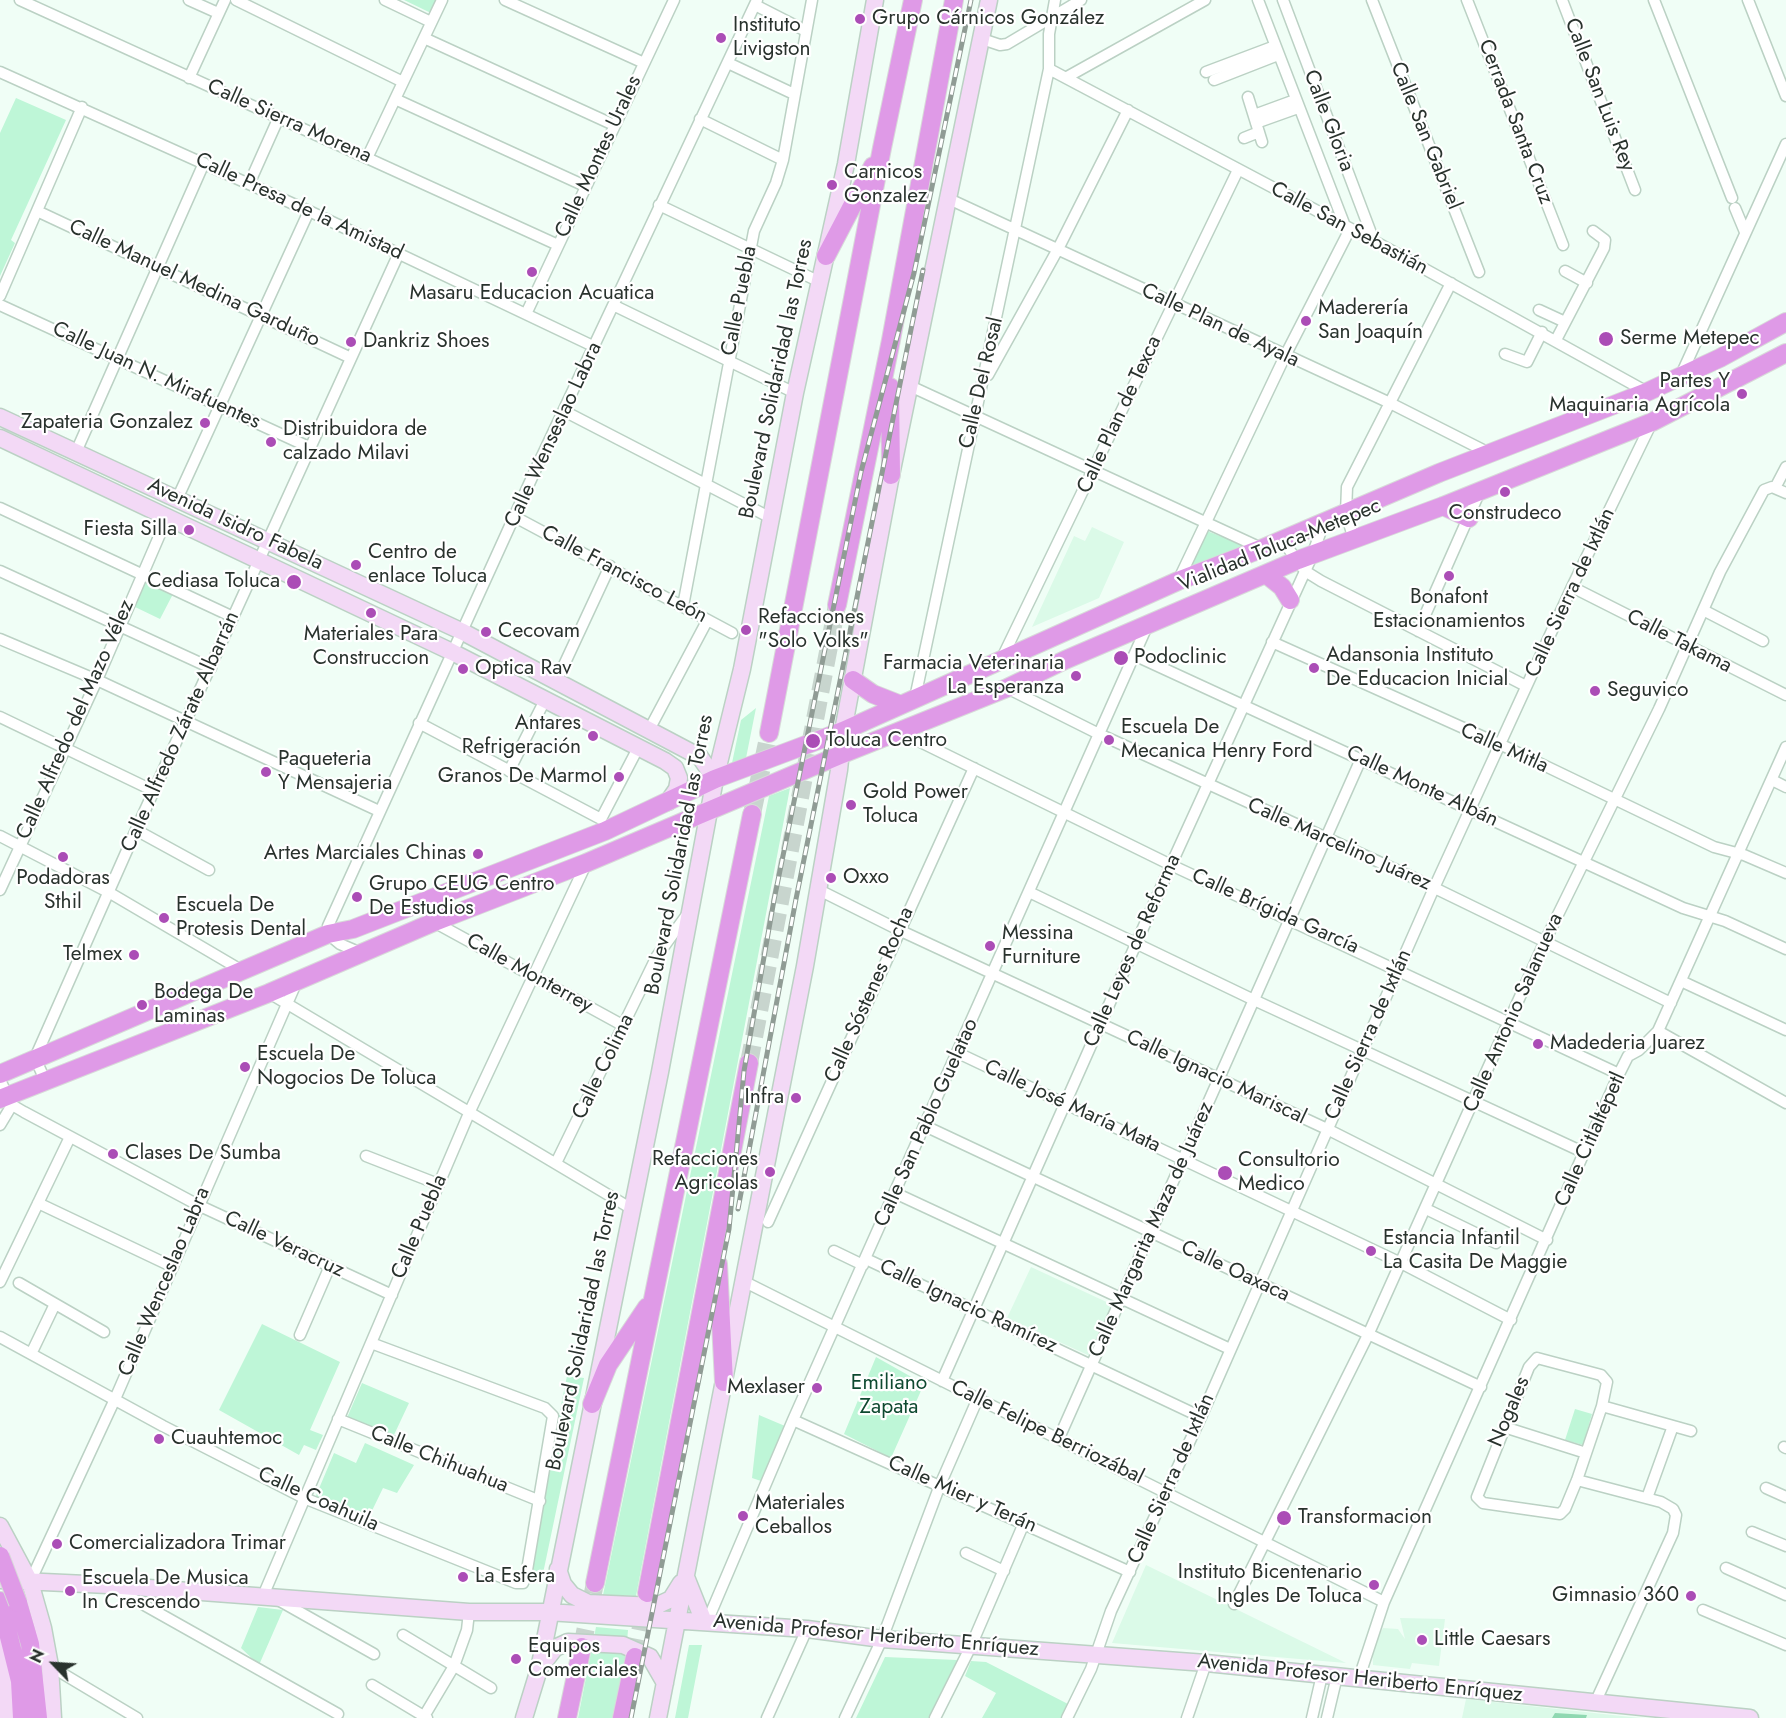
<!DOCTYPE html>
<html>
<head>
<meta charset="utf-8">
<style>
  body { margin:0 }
  #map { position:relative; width:1786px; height:1718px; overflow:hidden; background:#f0fef6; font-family:Jost,sans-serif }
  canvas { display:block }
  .north { position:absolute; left:24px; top:1634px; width:60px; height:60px; -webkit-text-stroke:4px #fff; paint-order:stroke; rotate:295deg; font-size:16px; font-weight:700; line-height:24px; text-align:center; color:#29322d }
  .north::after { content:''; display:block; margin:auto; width:21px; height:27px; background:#29322d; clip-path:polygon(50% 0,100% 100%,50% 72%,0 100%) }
</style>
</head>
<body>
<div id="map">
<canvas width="1786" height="1718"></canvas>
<div class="north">N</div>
</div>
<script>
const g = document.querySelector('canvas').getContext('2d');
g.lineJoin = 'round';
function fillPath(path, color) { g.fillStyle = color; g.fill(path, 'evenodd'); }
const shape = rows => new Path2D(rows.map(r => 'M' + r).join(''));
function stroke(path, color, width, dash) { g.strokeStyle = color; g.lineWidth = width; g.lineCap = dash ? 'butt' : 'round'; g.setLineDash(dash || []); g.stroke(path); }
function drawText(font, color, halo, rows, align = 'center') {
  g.font = font + ' Jost,sans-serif'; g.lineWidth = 4.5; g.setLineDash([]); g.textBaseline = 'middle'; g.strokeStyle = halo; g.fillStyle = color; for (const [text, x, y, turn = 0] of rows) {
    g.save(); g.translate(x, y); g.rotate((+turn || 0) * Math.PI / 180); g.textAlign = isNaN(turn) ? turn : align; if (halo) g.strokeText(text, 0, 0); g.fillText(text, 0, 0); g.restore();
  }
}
fillPath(shape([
  [1092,527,1124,542,1099,598,1032,627,1074,536,1085,541],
  [1031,1267,1113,1305,1090,1356,1007,1318],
  [1146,1565,1346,1663,1112,1643],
  [1400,1618,1445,1619,1439,1666,1412,1663,1410,1669,1373,1665,1372,1648,1383,1628,1398,1629,1405,1639],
  [1466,1699,1640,1718,1462,1718]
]), '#dbfae8');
fillPath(shape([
  [404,0,440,0,433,14],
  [16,98,66,120,11,240,15,243,0,276,0,133],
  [1207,531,1246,546,1189,568],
  [144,580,173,594,160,619,133,606],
  [756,708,745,763,732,763,741,720],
  [790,788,636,1596,603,1595,769,796],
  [262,1324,340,1362,310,1430,323,1435,316,1450,304,1445,299,1455,219,1410],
  [876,1357,924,1384,891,1458,844,1434],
  [567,1376,584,1378,541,1583,525,1581],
  [362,1383,409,1403,393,1437,346,1420],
  [1575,1409,1592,1414,1583,1445,1565,1440],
  [759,1415,785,1426,761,1481,752,1478],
  [365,1443,414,1465,397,1493,383,1488,368,1519,315,1498,334,1453,356,1463],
  [258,1607,283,1610,259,1665,241,1648],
  [596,1627,628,1630,626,1654,613,1718,578,1718],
  [689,1645,702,1645,688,1718,675,1718],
  [885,1657,957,1660,931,1718,856,1718],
  [971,1661,986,1662,1068,1704,1061,1718,982,1718,996,1693,965,1676]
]), '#bef6d7');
fillPath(shape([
  [1555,1713,1587,1715,1586,1718,1552,1718]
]), '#8fd8b1');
stroke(shape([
  [752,814,769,733],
  [749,1063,837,605],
  [582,1647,595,1583],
  [635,1657,646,1602]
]), '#c8d5ce', 18, [18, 9]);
const minor = shape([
  [20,0,558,245],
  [189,0,218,13],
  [236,0,403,82],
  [385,0,431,22],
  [505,0,644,63],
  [1258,0,1345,226],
  [1283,0,1374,241],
  [1372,0,1479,272],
  [1467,0,1563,245],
  [1562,0,1635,190],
  [1654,0,1732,198],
  [1748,0,1786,96],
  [755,5,806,31],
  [424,38,614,125],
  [982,39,1000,45,1007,44,1081,0],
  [728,63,794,94],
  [1049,69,1374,241,1647,392],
  [0,72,309,211,595,347],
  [1206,72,1275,46],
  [1067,77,1205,0],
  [189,78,225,0],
  [1214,80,1278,55],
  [1248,97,1262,142],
  [395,99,585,186],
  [1254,115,1295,100],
  [700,119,783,160],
  [1256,123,1298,108],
  [1244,138,1259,132],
  [368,156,442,0],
  [249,184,279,117],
  [949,199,1390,403,1491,454],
  [659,205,820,282],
  [1735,208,1745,232],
  [37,211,351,358],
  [1565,271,1587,283],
  [0,296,82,107],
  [0,305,311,448],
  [615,306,795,393],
  [1539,310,1565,322],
  [526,314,674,0],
  [1556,340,1604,248,1605,240,1593,231],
  [1505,354,1527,362,1542,332],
  [988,375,1058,249,1128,110],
  [1681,375,1786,144],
  [910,386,1261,548],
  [564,411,771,518],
  [76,452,204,163],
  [1775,488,1786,467],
  [178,497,309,211],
  [0,508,233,617],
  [515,517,732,633],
  [1282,540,1305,571,1321,581,1526,686],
  [1354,540,1346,513,1347,487,1451,283],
  [0,571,211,668],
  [1178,581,1285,356,1350,229],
  [1572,587,1786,695],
  [683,606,754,231,776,183,783,160,812,0],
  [1703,610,1763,641],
  [1418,631,1480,491],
  [0,639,97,680,379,811],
  [1272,642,1508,748,1714,847,1744,855,1786,873],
  [1134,655,1683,908,1725,921,1786,949],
  [1002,658,1238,170],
  [557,680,610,566],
  [1007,688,1099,734,1414,878,1671,1003],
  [915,698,1049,69,1049,34,1055,0],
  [0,717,154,791],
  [419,723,601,819,638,748],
  [649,730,707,621],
  [900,732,1171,865,1619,1074],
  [509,771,545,700],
  [1772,780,1786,787],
  [136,830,209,870],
  [0,836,110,893,241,970],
  [0,890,97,680,167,518],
  [819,890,899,930,1327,1129,1547,1240],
  [1029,892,1254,1000,1585,1153],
  [434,922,624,1026],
  [361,953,340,944,328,934,328,926,534,473,757,0],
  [1681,981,1786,1030],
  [269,993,632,1209],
  [1658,1031,1786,1103],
  [958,1053,1401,1263,1511,1320],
  [0,1080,12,1105,24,1112,198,1205,392,1295],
  [45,1080,35,1058,136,830,399,253],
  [0,1125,12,1105],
  [925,1126,1481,1387],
  [366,1156,438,1184],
  [556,1163,657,956,686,916],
  [895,1193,1230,1349],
  [38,1203,173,1267],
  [1426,1209,1496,1243],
  [768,1222,974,768],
  [834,1251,863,1265],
  [866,1259,1201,1417],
  [743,1281,1384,1602],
  [0,1282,70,1137],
  [19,1283,104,1332],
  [300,1335,330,1266],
  [0,1337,163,1426,304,1498,516,1583,523,1583,526,1576,553,1416,545,1408,371,1343],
  [31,1354,55,1304],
  [1537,1358,1601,1375,1607,1382,1602,1406,1577,1480,1565,1509,1560,1514,1483,1503,1477,1497,1529,1367,1537,1358],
  [942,1381,1171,865,1312,556,1324,522],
  [1602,1406,1691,1431],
  [338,1419,540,1501],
  [793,1420,1130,1572],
  [1504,1427,1586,1453],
  [1059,1438,1361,759],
  [1784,1447,1786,1448],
  [1577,1480,1661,1502,1673,1509,1676,1515,1673,1533,1595,1703],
  [1766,1488,1786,1497],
  [1647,1498,1673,1426],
  [1752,1532,1786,1546],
  [966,1553,1004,1571],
  [1726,1568,1786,1595],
  [30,1582,115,1399,297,981],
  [114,1588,338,1714],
  [263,1596,470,1111,586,864],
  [280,1601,374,1654],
  [1234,1604,1368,1335,1545,941,1659,709,1720,572,1764,490,1772,487,1786,493],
  [1703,1610,1786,1645],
  [707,1622,793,1420,1148,624],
  [403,1635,491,1688],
  [50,1666,137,1718],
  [1359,1678,1384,1602,1619,1074,1628,1056,1639,1050,1658,1031,1786,747],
  [372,1685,427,1718],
  [423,1718,454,1666,467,1630,469,1612],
  [767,1718,807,1629],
  [845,1718,882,1639,940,1485,978,1398],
  [935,1718,971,1646,1024,1523],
  [1067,1718,1091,1669,1111,1611,1201,1417,1434,888,1572,587,1652,422],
  [1187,1718,1206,1663],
  [1312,1718,1322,1675],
  [1327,1718,1337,1676]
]);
const secondary = shape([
  [0,417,463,632,700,757,715,779],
  [0,438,452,652,665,761,675,768,679,778,677,789,668,802],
  [0,1526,30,1582,43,1628,50,1666,53,1718],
  [558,1569,563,1584,572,1595,588,1603,656,1606,671,1599,681,1583],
  [686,1577,704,1622],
  [0,1580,108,1585,469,1612,548,1612,807,1629,882,1639,1206,1663,1750,1718],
  [0,1645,4,1665,8,1718],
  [541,1666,555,1648,568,1642,623,1645,650,1657,665,1683],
  [524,1718,539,1669,660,1072,715,779,742,669,795,393,846,164,875,0],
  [658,1718,805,966,839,770,843,731,891,475,989,0]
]);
const trunk = shape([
  [826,256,873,166],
  [890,387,891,475],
  [1443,506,1469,518],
  [1267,575,1282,587,1290,600],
  [837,605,891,340,954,0],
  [853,680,873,694,901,705],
  [769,733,882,148,913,0],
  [0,1074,328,934,353,929,605,831,715,779,843,731,1178,581,1261,549,1439,473,1647,392,1720,358,1786,322],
  [0,1099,269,993,434,922,586,863,840,755,1007,688,1065,660,1298,560,1443,506,1652,422,1786,353],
  [718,1264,724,1382],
  [592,1404,608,1365,647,1307],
  [595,1583,752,814],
  [647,1593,749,1063],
  [0,1601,20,1681,22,1718],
  [18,1603,30,1644,38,1718],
  [567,1718,582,1647],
  [622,1718,635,1657]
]);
stroke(minor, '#bbd1c4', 13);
stroke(secondary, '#bbd1c4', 19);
stroke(trunk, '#d8dad9', 20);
stroke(minor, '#fff', 10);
stroke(secondary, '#f3d9f6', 16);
stroke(trunk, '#df9ae7', 18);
const rail = shape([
  [738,1209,796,899,923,270],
  [631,1718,729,1229,744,1071,774,900,861,472,914,273,971,0]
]);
stroke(rail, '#909c95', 5);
stroke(rail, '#fff', 3, [9]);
const trunkBridge = shape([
  [0,1556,18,1603]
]);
stroke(trunkBridge, '#d8dad9', 20, []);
stroke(trunkBridge, '#df9ae7', 18);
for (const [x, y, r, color] of [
  [860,19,6,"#ab4db6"],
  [721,38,6,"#ab4db6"],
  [832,185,6,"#ab4db6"],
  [532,272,6,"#ab4db6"],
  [1306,321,6,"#ab4db6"],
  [1606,339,8,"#ab4db6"],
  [351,342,6,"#ab4db6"],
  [1742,394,6,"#ab4db6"],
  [205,423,6,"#ab4db6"],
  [271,442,6,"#ab4db6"],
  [1505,492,6,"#ab4db6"],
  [189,530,6,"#ab4db6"],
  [356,565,6,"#ab4db6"],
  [1449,576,6,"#ab4db6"],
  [294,582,8,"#ab4db6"],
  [371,613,6,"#ab4db6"],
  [746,630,6,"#ab4db6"],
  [486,632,6,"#ab4db6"],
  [1121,658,8,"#ab4db6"],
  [1314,668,6,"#ab4db6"],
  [463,669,6,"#ab4db6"],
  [1076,676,6,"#ab4db6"],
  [1595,691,6,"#ab4db6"],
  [593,736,6,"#ab4db6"],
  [1109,740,6,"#ab4db6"],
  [813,741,8,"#ab4db6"],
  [266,772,6,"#ab4db6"],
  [619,777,6,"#ab4db6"],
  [851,805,6,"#ab4db6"],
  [478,854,6,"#ab4db6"],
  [63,857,6,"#ab4db6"],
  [831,878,6,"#ab4db6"],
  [357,897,6,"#ab4db6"],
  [164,918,6,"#ab4db6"],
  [990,946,6,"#ab4db6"],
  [134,955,6,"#ab4db6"],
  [142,1005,6,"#ab4db6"],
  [1538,1044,6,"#ab4db6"],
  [245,1067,6,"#ab4db6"],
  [796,1098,6,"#ab4db6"],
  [113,1154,6,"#ab4db6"],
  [770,1172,6,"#ab4db6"],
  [1225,1173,8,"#ab4db6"],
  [1371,1251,6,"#ab4db6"],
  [817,1388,6,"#ab4db6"],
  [159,1439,6,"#ab4db6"],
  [743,1516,6,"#ab4db6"],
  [1284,1518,8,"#ab4db6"],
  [57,1544,6,"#ab4db6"],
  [463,1577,6,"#ab4db6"],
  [1374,1585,6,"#ab4db6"],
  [70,1591,6,"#ab4db6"],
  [1691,1596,6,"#ab4db6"],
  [1422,1640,6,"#ab4db6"],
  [516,1659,6,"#ab4db6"]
]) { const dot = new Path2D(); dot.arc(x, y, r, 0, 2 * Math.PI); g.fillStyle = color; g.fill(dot); stroke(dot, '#fff', 2); }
drawText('21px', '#29322d', '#fff', [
  ["Grupo Cárnicos González",872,19],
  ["Instituto",733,26],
  ["Livigston",733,50],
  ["Carnicos",844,173],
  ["Gonzalez",844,197],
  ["Masaru Educacion Acuatica",532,294,"center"],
  ["Maderería",1318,309],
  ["San Joaquín",1318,333],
  ["Serme Metepec",1620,339],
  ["Dankriz Shoes",363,342],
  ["Partes Y",1730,382,"right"],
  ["Maquinaria Agrícola",1730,406,"right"],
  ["Zapateria Gonzalez",193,423,"right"],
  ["Distribuidora de",283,430],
  ["calzado Milavi",283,454],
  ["Construdeco",1505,514,"center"],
  ["Fiesta Silla",177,530,"right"],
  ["Centro de",368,553],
  ["enlace Toluca",368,577],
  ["Cediasa Toluca",280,582,"right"],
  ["Bonafont",1449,598,"center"],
  ["Estacionamientos",1449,622,"center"],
  ["Refacciones",758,618],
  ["\"Solo Volks\"",758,642],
  ["Cecovam",498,632],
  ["Materiales Para",371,635,"center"],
  ["Construccion",371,659,"center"],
  ["Adansonia Instituto",1326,656],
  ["De Educacion Inicial",1326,680],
  ["Podoclinic",1134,658],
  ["Farmacia Veterinaria",1064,664,"right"],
  ["La Esperanza",1064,688,"right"],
  ["Optica Rav",475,669],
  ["Seguvico",1607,691],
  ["Antares",581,724,"right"],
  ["Refrigeración",581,748,"right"],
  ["Escuela De",1121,728],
  ["Mecanica Henry Ford",1121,752],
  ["Toluca Centro",826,741],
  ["Paqueteria",278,760],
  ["Y Mensajeria",278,784],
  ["Granos De Marmol",607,777,"right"],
  ["Gold Power",863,793],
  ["Toluca",863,817],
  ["Artes Marciales Chinas",466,854,"right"],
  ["Oxxo",843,878],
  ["Podadoras",63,879,"center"],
  ["Sthil",63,903,"center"],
  ["Grupo CEUG Centro",369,885],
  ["De Estudios",369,909],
  ["Escuela De",176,906],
  ["Protesis Dental",176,930],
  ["Messina",1002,934],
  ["Furniture",1002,958],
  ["Telmex",122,955,"right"],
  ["Bodega De",154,993],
  ["Laminas",154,1017],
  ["Madederia Juarez",1550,1044],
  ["Escuela De",257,1055],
  ["Nogocios De Toluca",257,1079],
  ["Infra",784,1098,"right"],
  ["Clases De Sumba",125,1154],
  ["Refacciones",758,1160,"right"],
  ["Agricolas",758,1184,"right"],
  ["Consultorio",1238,1161],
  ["Medico",1238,1185],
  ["Estancia Infantil",1383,1239],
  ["La Casita De Maggie",1383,1263],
  ["Mexlaser",805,1388,"right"],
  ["Cuauhtemoc",171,1439],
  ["Materiales",755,1504],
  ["Ceballos",755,1528],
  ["Transformacion",1298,1518],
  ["Comercializadora Trimar",69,1544],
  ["Instituto Bicentenario",1362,1573,"right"],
  ["Ingles De Toluca",1362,1597,"right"],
  ["La Esfera",475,1577],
  ["Escuela De Musica",82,1579],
  ["In Crescendo",82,1603],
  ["Gimnasio 360",1679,1596,"right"],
  ["Little Caesars",1434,1640],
  ["Equipos",528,1647],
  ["Comerciales",528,1671]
], 'left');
drawText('21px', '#29322d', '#fff', [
  ["Calle San Luis Rey",1599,95,69],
  ["Calle Gloria",1328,121,69],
  ["Calle Sierra Morena",289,122,24],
  ["Cerrada Santa Cruz",1515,122,69],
  ["Calle San Gabriel",1425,136,68],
  ["Calle Montes Urales",599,157,-65],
  ["Calle Presa de la Amistad",299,207,25],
  ["Calle San Sebastián",1349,229,28],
  ["Calle Manuel Medina Garduño",194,284,25],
  ["Calle Puebla",740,301,-79],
  ["Calle Plan de Ayala",1220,326,25],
  ["Calle Juan N. Mirafuentes",156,376,25],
  ["Boulevard Solidaridad las Torres",777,379,-78],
  ["Calle Del Rosal",982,383,-77],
  ["Calle Plan de Texca",1120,415,-65],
  ["Calle Wenseslao Labra",554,435,-65],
  ["Avenida Isidro Fabela",235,525,25],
  ["Vialidad Toluca-Metepec",1280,546,-22],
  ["Calle Francisco León",624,575,28],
  ["Calle Sierra de Ixtlán",1571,593,-65],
  ["Calle Takama",1679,642,27],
  ["Calle Alfredo del Mazo Vélez",76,720,-66],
  ["Calle Alfredo Zárate Albarrán",181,732,-66],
  ["Calle Mitla",1504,749,24],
  ["Calle Monte Albán",1422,787,25],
  ["Calle Marcelino Juárez",1339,845,24],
  ["Boulevard Solidaridad las Torres",680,855,-79],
  ["Calle Brígida García",1275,912,24],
  ["Calle Leyes de Reforma",1133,951,-66],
  ["Calle Monterrey",529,974,29],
  ["Calle Sóstenes Rocha",870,995,-66],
  ["Calle Antonio Salanueva",1514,1013,-66],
  ["Calle Sierra de Ixtlán",1369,1035,-66],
  ["Calle Colima",604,1067,-64],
  ["Calle Ignacio Mariscal",1216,1078,25],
  ["Calle José María Mata",1072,1107,25],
  ["Calle San Pablo Guelatao",927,1123,-66],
  ["Calle Citlaltépetl",1591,1140,-66],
  ["Calle Puebla",420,1227,-67],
  ["Calle Margarita Maza de Juárez",1152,1230,-66],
  ["Calle Veracruz",284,1245,25],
  ["Calle Oaxaca",1235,1272,25],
  ["Calle Wenceslao Labra",165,1282,-67],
  ["Calle Ignacio Ramírez",968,1307,25],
  ["Boulevard Solidaridad las Torres",584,1331,-78],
  ["Nogales",1510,1412,-67],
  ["Calle Felipe Berriozábal",1047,1433,26],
  ["Calle Chihuahua",439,1460,22],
  ["Calle Sierra de Ixtlán",1172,1479,-66],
  ["Calle Mier y Terán",962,1495,24],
  ["Calle Coahuila",318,1500,24],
  ["Avenida Profesor Heriberto Enríquez",876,1636,5],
  ["Avenida Profesor Heriberto Enríquez",1360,1679,6]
]);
drawText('21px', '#0e4930', '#fff', [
  ["Emiliano",889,1384],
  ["Zapata",889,1408]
]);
</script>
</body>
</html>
